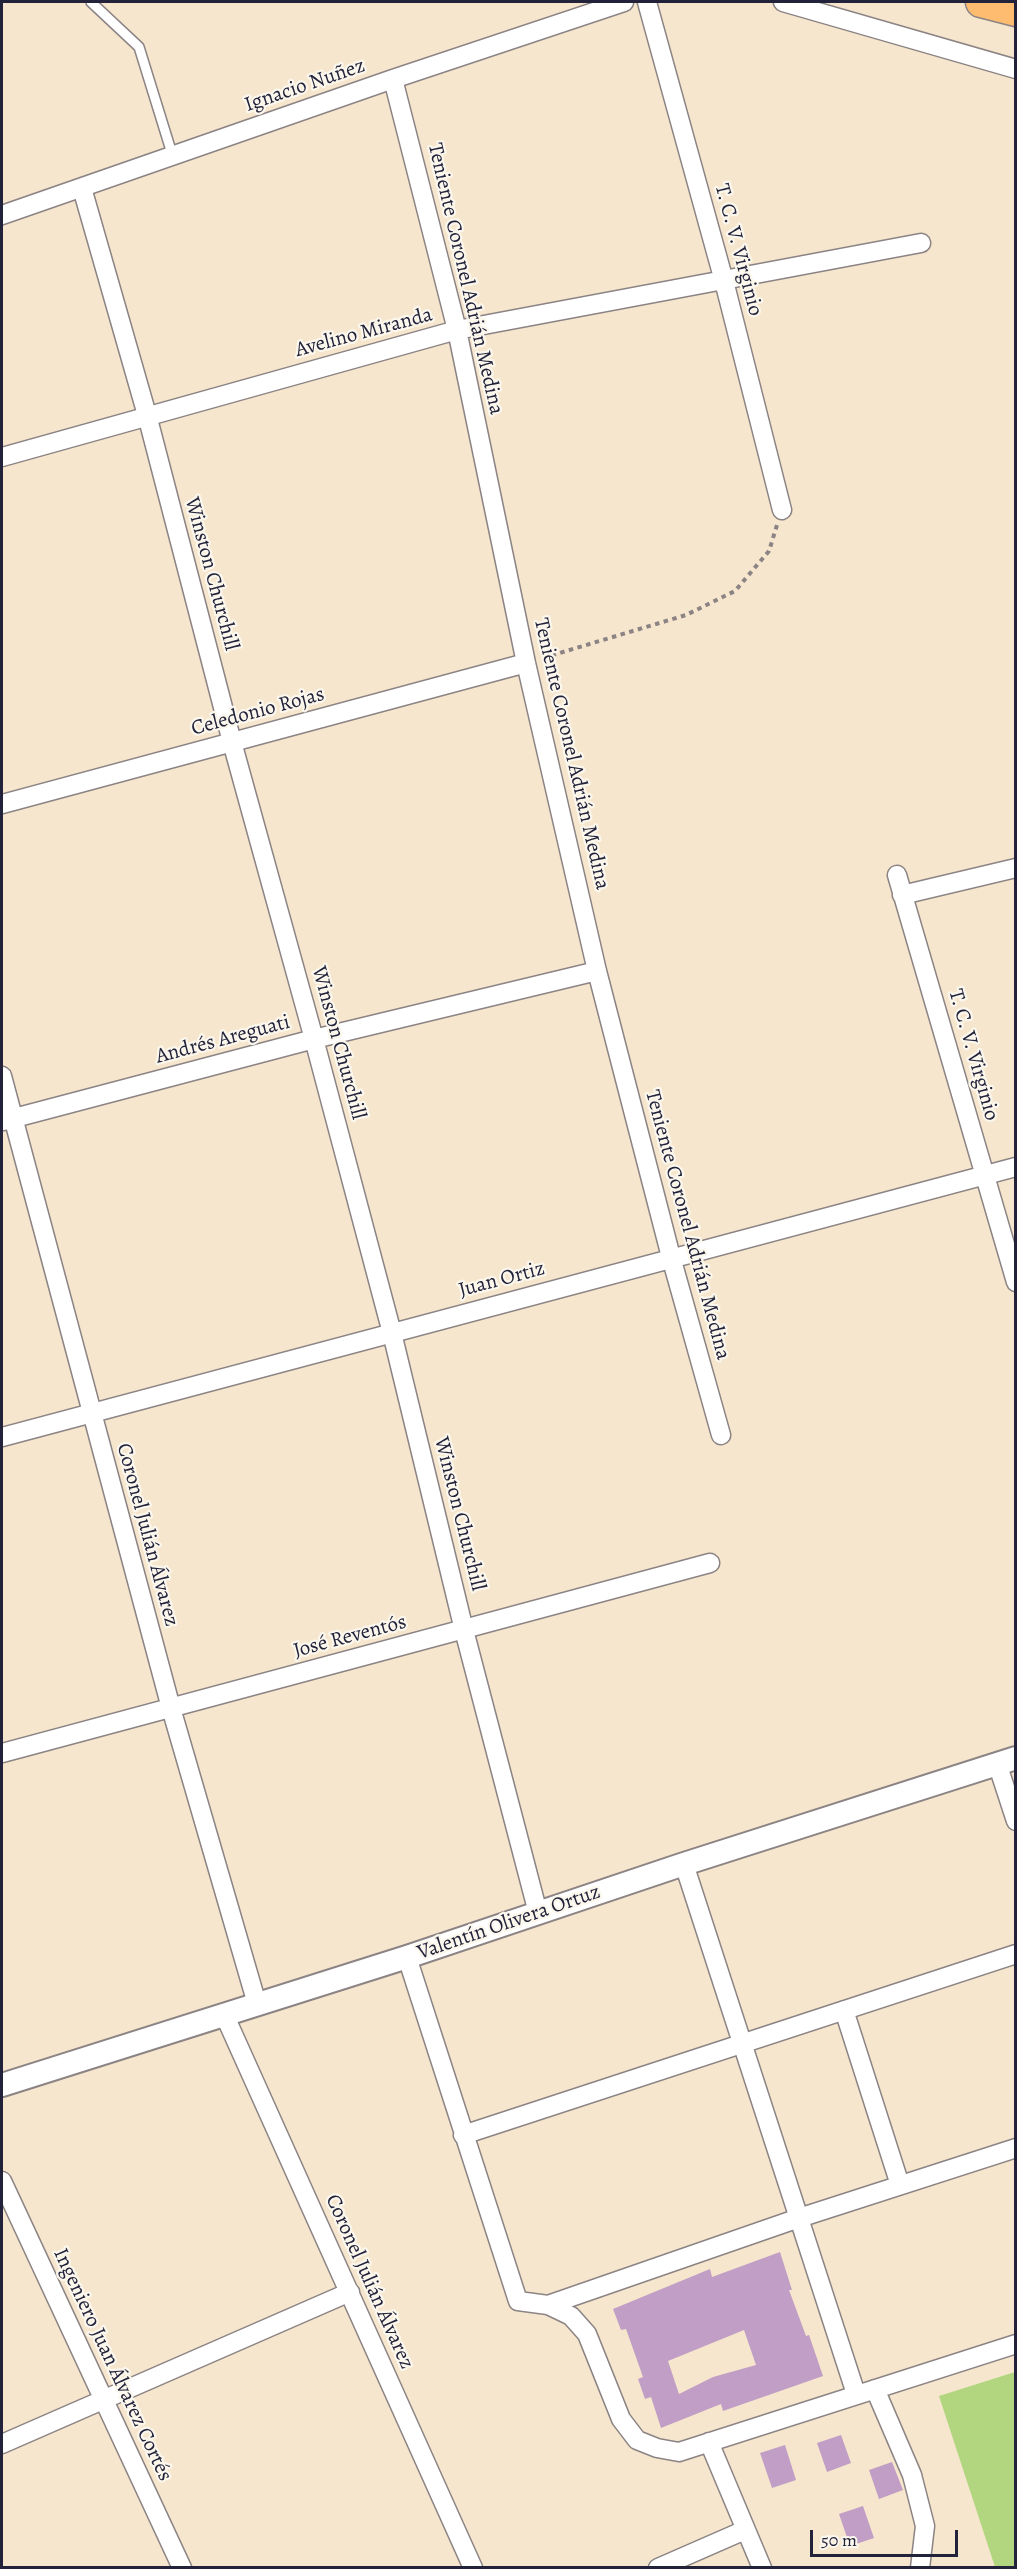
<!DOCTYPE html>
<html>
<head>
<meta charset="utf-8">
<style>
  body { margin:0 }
  #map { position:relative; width:1017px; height:2569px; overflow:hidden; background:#f6e6ce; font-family:Alegreya,serif }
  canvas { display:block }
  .frame { position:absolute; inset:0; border:3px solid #22223b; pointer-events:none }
  .scale { position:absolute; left:810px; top:2530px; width:148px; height:27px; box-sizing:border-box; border:3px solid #22223b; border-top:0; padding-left:8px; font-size:18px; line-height:21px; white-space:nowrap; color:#22223b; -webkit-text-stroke:4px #fbf7ec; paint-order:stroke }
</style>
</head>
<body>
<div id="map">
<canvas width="1017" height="2569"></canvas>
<div class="frame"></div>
<div class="scale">50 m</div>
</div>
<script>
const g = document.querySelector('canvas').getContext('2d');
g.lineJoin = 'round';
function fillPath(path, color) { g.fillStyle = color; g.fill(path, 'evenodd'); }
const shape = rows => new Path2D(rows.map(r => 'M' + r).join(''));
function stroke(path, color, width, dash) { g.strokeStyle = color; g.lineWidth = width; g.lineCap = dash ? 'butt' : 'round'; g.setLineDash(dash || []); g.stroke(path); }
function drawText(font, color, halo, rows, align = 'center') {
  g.font = font + ' Alegreya,serif'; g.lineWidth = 4.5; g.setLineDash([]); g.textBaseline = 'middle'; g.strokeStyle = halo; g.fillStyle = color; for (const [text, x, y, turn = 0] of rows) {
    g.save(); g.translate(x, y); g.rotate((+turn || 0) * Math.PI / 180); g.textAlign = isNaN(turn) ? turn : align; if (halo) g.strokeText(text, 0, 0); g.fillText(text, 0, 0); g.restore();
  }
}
fillPath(shape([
  [1015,2372,1015,2567,995,2567,939,2396]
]), '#b1d67f');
fillPath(shape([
  [780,2252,792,2290,789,2290,806,2336,809,2335,823,2376,723,2411,721,2404,661,2428,651,2397,645,2399,638,2379,643,2377,626,2329,621,2330,613,2309,710,2269,712,2277],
  [744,2330,756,2365,713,2377,679,2394,668,2361],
  [841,2435,851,2463,827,2472,817,2443],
  [785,2445,796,2480,772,2488,760,2453],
  [892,2462,903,2490,879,2499,869,2470],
  [863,2506,874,2538,850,2546,839,2514]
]), '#c09ec5');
const service = shape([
  [91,2,139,47,173,157]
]);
const minor = shape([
  [647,2,724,281,782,510],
  [783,2,1016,69],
  [393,79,457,330,526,663,597,971,671,1257,721,1435],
  [82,188,147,415,232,742,314,1039,392,1333,464,1630,538,1913],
  [2,215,393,79,624,2],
  [2,457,457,330,921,243],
  [2,804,526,663],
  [897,875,1016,1282],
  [902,895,1016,868],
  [2,1076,171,1708,257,2004],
  [3,1121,314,1039,597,971],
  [2,1437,1016,1167],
  [2,1753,710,1563],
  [997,1763,1016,1821],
  [684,1864,856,2394],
  [407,1957,518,2301,548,2305,571,2316,587,2334,621,2419,637,2440,657,2448,679,2452,1016,2344],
  [844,2010,900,2185],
  [224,2014,473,2568],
  [463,2135,1016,1954],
  [2,2181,182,2568],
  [548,2305,799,2218,1016,2148],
  [875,2389,912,2475,925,2526,920,2568],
  [709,2442,762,2568],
  [2,2444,350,2292],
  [658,2568,745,2530]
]);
const tertiary = shape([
  [2,2085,407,1957,684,1864,1016,1758]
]);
const trunk = shape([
  [981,2,1016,11]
]);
stroke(service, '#8c8484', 12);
stroke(minor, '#8c8484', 21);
stroke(tertiary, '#8c8484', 26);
stroke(trunk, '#8c8484', 33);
stroke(shape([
  [543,658,686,615,735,591,769,551,777,525]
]), '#8c8484', 4, [4.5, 4.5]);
stroke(service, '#fff', 9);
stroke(minor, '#fff', 18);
stroke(tertiary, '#fff', 22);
stroke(trunk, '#fdbc70', 30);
drawText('21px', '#22223b', '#fbf7ec', [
  ["Ignacio Nuñez",305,86,-19],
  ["T. C. V. Virginio",738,250,75],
  ["Teniente Coronel Adrián Medina",465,279,77],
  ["Avelino Miranda",364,333,-15],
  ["Winston Churchill",211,574,75],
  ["Celedonio Rojas",258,712,-15],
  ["Teniente Coronel Adrián Medina",571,754,77],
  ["Andrés Areguati",223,1040,-15],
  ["Winston Churchill",338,1043,75],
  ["T. C. V. Virginio",973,1055,74],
  ["Teniente Coronel Adrián Medina",687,1225,75],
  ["Juan Ortiz",502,1280,-15],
  ["Winston Churchill",459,1514,76],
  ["Coronel Julián Álvarez",147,1535,75],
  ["José Reventós",350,1637,-15],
  ["Valentín Olivera Ortuz",509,1923,-19],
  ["Coronel Julián Álvarez",369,2282,66],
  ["Ingeniero Juan Álvarez Cortés",112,2365,65]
]);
</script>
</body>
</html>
